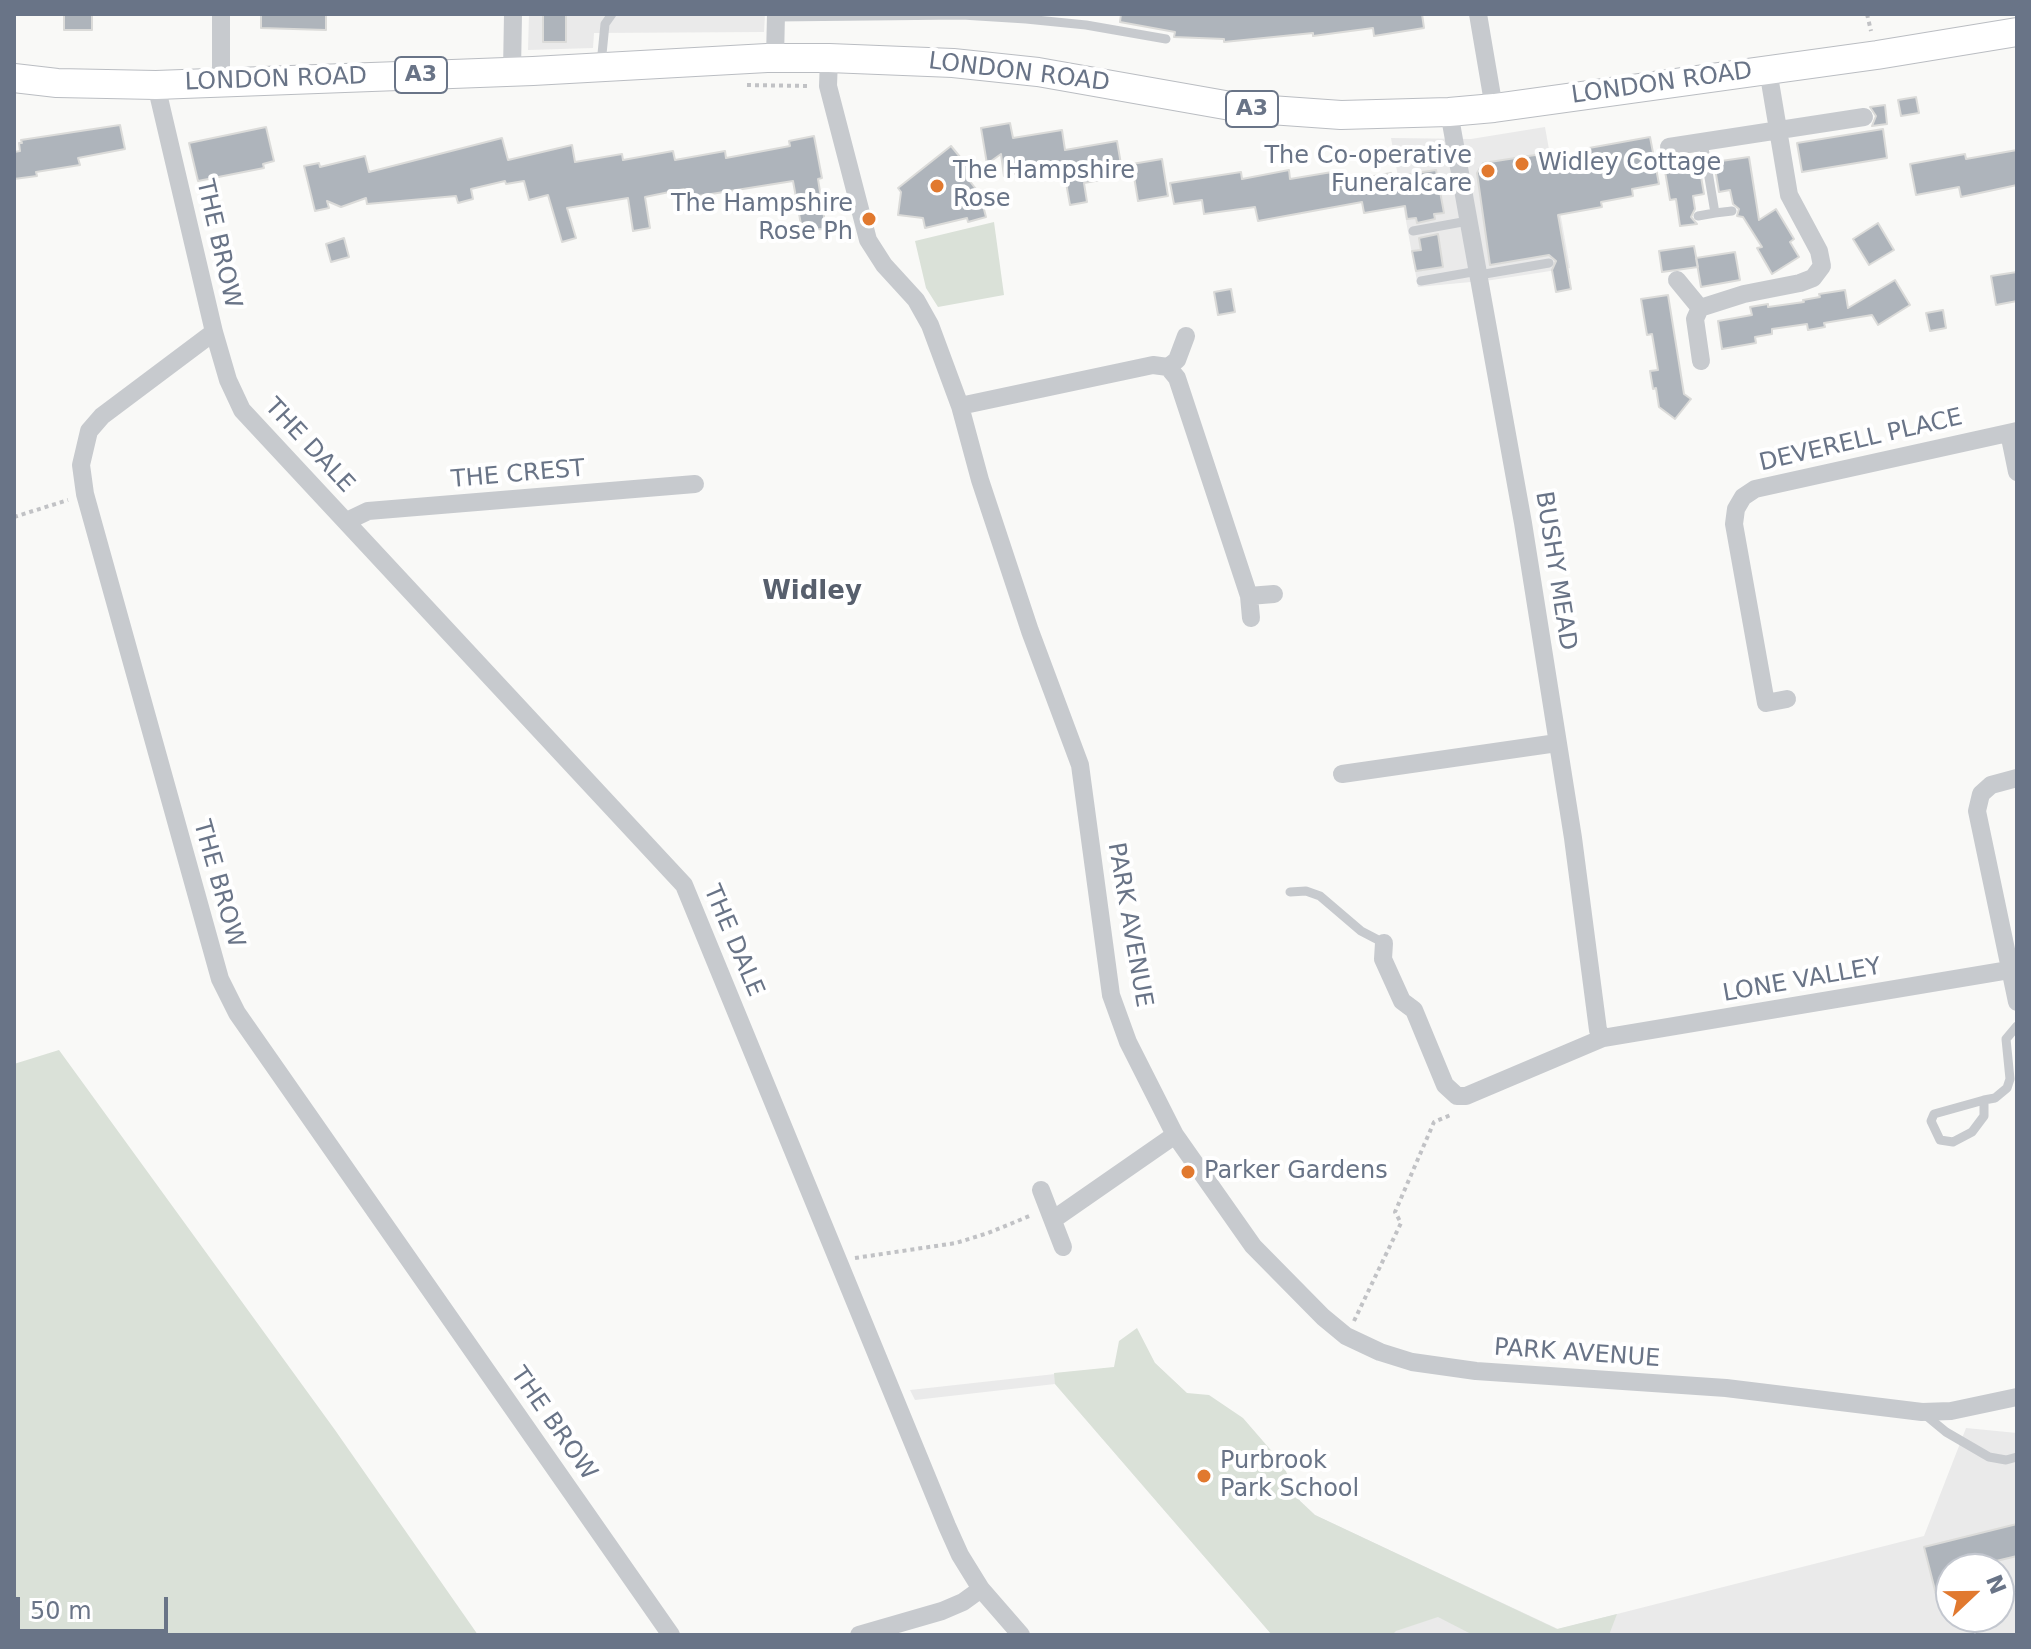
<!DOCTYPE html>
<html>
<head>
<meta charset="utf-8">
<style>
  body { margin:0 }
  #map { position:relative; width:2031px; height:1649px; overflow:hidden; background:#f9f9f7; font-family:"DejaVu Sans",sans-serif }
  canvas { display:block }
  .frame { position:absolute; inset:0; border:16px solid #697487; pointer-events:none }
  .north { position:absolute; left:1935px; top:1553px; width:80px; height:80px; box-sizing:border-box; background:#fff; border:2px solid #c3c7cf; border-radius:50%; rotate:68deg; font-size:22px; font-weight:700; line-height:32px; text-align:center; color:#697487 }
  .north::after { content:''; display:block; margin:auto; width:28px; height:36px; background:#e1792f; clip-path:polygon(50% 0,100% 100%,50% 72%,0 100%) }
  .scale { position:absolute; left:16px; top:1597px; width:152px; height:36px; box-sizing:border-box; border:4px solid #697487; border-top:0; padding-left:10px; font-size:24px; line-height:28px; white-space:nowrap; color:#697487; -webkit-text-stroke:6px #fff; paint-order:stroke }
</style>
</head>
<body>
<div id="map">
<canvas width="2031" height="1649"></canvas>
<div class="frame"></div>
<div class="north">N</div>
<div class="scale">50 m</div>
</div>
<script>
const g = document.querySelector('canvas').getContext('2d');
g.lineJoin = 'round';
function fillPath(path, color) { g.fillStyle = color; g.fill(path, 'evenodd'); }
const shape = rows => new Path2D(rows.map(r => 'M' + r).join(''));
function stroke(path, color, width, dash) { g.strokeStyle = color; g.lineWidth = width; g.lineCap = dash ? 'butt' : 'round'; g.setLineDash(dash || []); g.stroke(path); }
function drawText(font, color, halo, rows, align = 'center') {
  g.font = font + ' "DejaVu Sans",sans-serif'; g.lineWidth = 8; g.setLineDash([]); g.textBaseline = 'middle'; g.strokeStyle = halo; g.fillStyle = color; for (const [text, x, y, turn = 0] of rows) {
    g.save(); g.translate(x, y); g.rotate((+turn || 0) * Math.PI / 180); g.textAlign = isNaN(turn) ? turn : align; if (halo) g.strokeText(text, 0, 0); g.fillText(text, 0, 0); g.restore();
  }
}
fillPath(shape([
  [529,14,765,14,764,32,594,33,593,48,528,50],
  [1545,127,1570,268,1492,280,1418,287,1391,138,1471,139],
  [1155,1363,1315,1515,1558,1629,1924,1536,1966,1428,2017,1433,2017,1635,1272,1635,1055,1384,915,1400,910,1390],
  [1951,1569,1999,1569,1999,1617,1951,1617]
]), '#eaeaea');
fillPath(shape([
  [994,222,1004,295,938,307,926,288,915,241],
  [59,1050,335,1430,478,1635,14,1635,14,1064],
  [1137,1328,1155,1363,1187,1393,1209,1395,1243,1418,1282,1463,1300,1501,1315,1515,1557,1629,1617,1614,1609,1635,1473,1635,1438,1617,1396,1631,1392,1635,1272,1635,1055,1384,1054,1373,1114,1367,1119,1341]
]), '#dae1d8');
const building = shape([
  [64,14,92,14,92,30,64,30,64,14],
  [261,14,326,14,326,30,261,28,261,14],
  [543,14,566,14,566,42,543,42,543,14],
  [1121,14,1422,14,1424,28,1374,36,1373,28,1313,36,1313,33,1224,42,1224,39,1174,37,1175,32,1120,22,1121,14],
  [1916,97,1919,113,1901,116,1898,100,1916,97],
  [1885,105,1887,124,1872,126,1876,116,1870,107,1885,105],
  [1010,123,1013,138,1062,130,1065,150,1117,141,1123,176,1084,183,1087,202,1070,205,1065,177,1039,181,1032,180,1031,173,1025,174,1024,172,1004,176,1001,154,987,164,981,128,1010,123],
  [120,125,125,149,78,158,80,165,36,172,37,176,14,179,14,152,20,151,19,143,22,143,21,140,120,125],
  [266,127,274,161,263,164,264,168,198,181,189,143,266,127],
  [1883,129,1887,158,1802,172,1797,143,1883,129],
  [814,136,822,178,818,179,826,229,802,230,793,181,686,198,684,189,645,197,650,228,633,231,628,198,567,208,576,238,562,242,548,195,529,200,524,181,506,184,505,181,471,189,473,199,458,203,456,196,367,204,366,198,341,207,327,201,329,208,315,211,304,166,319,163,320,167,365,156,369,172,502,138,508,160,572,145,575,162,622,154,623,160,673,151,675,160,725,151,726,158,790,146,789,141,814,136],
  [1650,137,1659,184,1632,189,1633,196,1601,202,1602,207,1558,215,1571,289,1556,292,1552,270,1556,261,1549,255,1490,265,1477,173,1483,163,1548,153,1549,159,1589,151,1589,148,1650,137],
  [951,146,974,174,968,179,980,194,986,217,968,222,967,218,925,228,923,218,898,215,901,192,898,188,951,146],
  [2017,150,2017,185,1961,197,1959,187,1916,195,1910,164,1965,154,1966,159,2017,150],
  [1749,157,1759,220,1776,209,1794,239,1790,242,1799,257,1772,274,1757,248,1762,247,1743,217,1737,216,1739,209,1733,204,1730,190,1719,192,1714,162,1749,157],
  [1162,159,1168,196,1138,201,1132,164,1162,159],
  [1699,165,1704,194,1693,196,1695,209,1691,217,1697,224,1680,226,1676,199,1670,200,1665,171,1699,165],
  [1289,170,1290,179,1338,171,1340,182,1391,173,1391,177,1436,170,1444,213,1434,214,1435,219,1417,223,1416,218,1407,219,1405,206,1364,213,1362,202,1258,221,1255,207,1204,214,1202,200,1174,204,1170,183,1241,172,1242,179,1289,170],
  [1878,223,1894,250,1869,265,1853,239,1878,223],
  [1438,234,1443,267,1416,271,1412,251,1421,250,1419,238,1438,234],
  [344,238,349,257,331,262,326,244,344,238],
  [1694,246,1698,267,1662,272,1659,251,1694,246],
  [1735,252,1740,280,1701,287,1696,258,1735,252],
  [2017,272,2017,301,1996,305,1991,276,2017,272],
  [1895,280,1910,305,1878,325,1872,315,1824,323,1825,327,1808,330,1807,324,1772,329,1772,334,1755,337,1756,343,1722,349,1718,321,1752,315,1750,307,1768,304,1768,307,1804,302,1803,300,1820,297,1819,294,1845,290,1848,308,1895,280],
  [1231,289,1235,312,1218,315,1214,292,1231,289],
  [1668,295,1684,394,1691,399,1675,419,1659,407,1656,388,1653,389,1650,371,1658,370,1652,334,1647,335,1641,299,1668,295],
  [1943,310,1946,328,1930,331,1926,313,1943,310],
  [2017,1524,2017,1556,1963,1569,1951,1569,1951,1595,1937,1598,1924,1547,2017,1524]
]);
fillPath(building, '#aeb4bb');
stroke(building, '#dbdbd9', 2);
const primary = shape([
  [14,78,57,83,156,85,533,71,767,58,829,58,953,63,1038,72,1242,108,1341,115,1449,112,1494,108,1877,55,2017,32]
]);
stroke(primary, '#babdc2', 30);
stroke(shape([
  [1867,14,1871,31],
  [747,85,810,86],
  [14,517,68,500],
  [855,1258,956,1243,988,1233,1032,1215],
  [1354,1321,1401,1223,1395,1212,1434,1122,1453,1114]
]), '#c1c2c5', 4, [4, 4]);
stroke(shape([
  [776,17,962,15,1026,19,1086,25,1166,39],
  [601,64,605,24,612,14],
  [1703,142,1715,213,1732,211],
  [1698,216,1715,213],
  [1413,231,1468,221],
  [1479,275,1549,263],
  [1421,281,1478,271],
  [1290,892,1306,891,1320,896,1361,931,1384,943],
  [1984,1100,1984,1116,1972,1132,1953,1142,1940,1140,1931,1121,1934,1114,1977,1102,1984,1100,1995,1098,2007,1088,2010,1079,2006,1039,2017,1026],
  [1923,1413,1946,1432,1989,1457,2006,1460,2017,1457]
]), '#c7cace', 9);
stroke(shape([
  [1478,14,1494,108],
  [775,58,776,14],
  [829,58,828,86,868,240,884,265,916,300,930,325,960,406,980,480,1030,631,1080,765,1111,995,1128,1042,1175,1135,1253,1246,1323,1317,1346,1336,1380,1352,1412,1362,1476,1371,1726,1388,1922,1412,1951,1411,2017,1397],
  [512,71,513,14],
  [221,81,221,14],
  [156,85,214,332,228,380,242,410,684,885,947,1526,960,1555,981,1589,1021,1635],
  [1449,112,1523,523,1573,838,1598,1030,1603,1038],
  [1669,147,1864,117],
  [1677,280,1700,308],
  [214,332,102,416,89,431,81,465,85,494,220,979,237,1013,671,1635],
  [1701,361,1695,319,1700,308,1744,294,1800,283,1813,278,1822,266,1819,251,1789,195,1768,70],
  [1168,367,1177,360,1186,336],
  [960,406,1153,365,1168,367,1177,378,1249,596,1274,594],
  [2009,433,2017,472],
  [347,521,368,511,695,484],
  [1249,596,1251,618],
  [1787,699,1766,703,1734,524,1736,509,1743,497,1755,489,2017,431],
  [1342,774,1557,743],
  [2017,778,1991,785,1981,794,1977,811,2017,1002],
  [1384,943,1383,959,1402,1001,1414,1010,1445,1085,1457,1096,1466,1096,1603,1038,2009,970],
  [1041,1190,1063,1247],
  [1054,1219,1175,1135],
  [859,1635,942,1611,963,1602,981,1589]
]), '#c7cace', 18);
stroke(primary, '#fff', 28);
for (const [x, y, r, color] of [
  [1522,164,8,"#e1792f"],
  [1488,171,8,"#e1792f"],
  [937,186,8,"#e1792f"],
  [869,219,8,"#e1792f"],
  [1188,1172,8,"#e1792f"],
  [1204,1476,8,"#e1792f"]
]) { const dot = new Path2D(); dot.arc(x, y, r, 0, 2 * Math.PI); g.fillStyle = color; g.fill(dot); stroke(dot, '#fff', 3); }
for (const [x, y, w] of [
  [421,75,52],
  [1252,109,52]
]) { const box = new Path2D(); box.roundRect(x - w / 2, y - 18, w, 36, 6); g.fillStyle = '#fff'; g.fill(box); stroke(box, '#697487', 2); }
drawText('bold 22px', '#697487', null, [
  ["A3",421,75],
  ["A3",1252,109]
]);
drawText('24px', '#697487', '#fff', [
  ["LONDON ROAD",1019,73,7],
  ["LONDON ROAD",276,80,-2],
  ["LONDON ROAD",1662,84,-8],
  ["THE BROW",218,244,77],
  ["DEVERELL PLACE",1861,441,-13],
  ["THE DALE",309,446,47],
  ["THE CREST",518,475,-5],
  ["BUSHY MEAD",1555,571,81],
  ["THE BROW",218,884,74],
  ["PARK AVENUE",1129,925,80],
  ["THE DALE",733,941,67],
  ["LONE VALLEY",1802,981,-10],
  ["PARK AVENUE",1577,1354,4],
  ["THE BROW",553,1424,55]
]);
drawText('24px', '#697487', '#fff', [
  ["The Co-operative",1472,157,"right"],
  ["Funeralcare",1472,185,"right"],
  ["Widley Cottage",1538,164],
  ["The Hampshire",953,172],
  ["Rose",953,200],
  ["The Hampshire",853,205,"right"],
  ["Rose Ph",853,233,"right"],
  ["Parker Gardens",1204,1172],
  ["Purbrook",1220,1462],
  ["Park School",1220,1490]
], 'left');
drawText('bold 26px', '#575f6d', '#fff', [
  ["Widley",812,592]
]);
</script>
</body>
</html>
